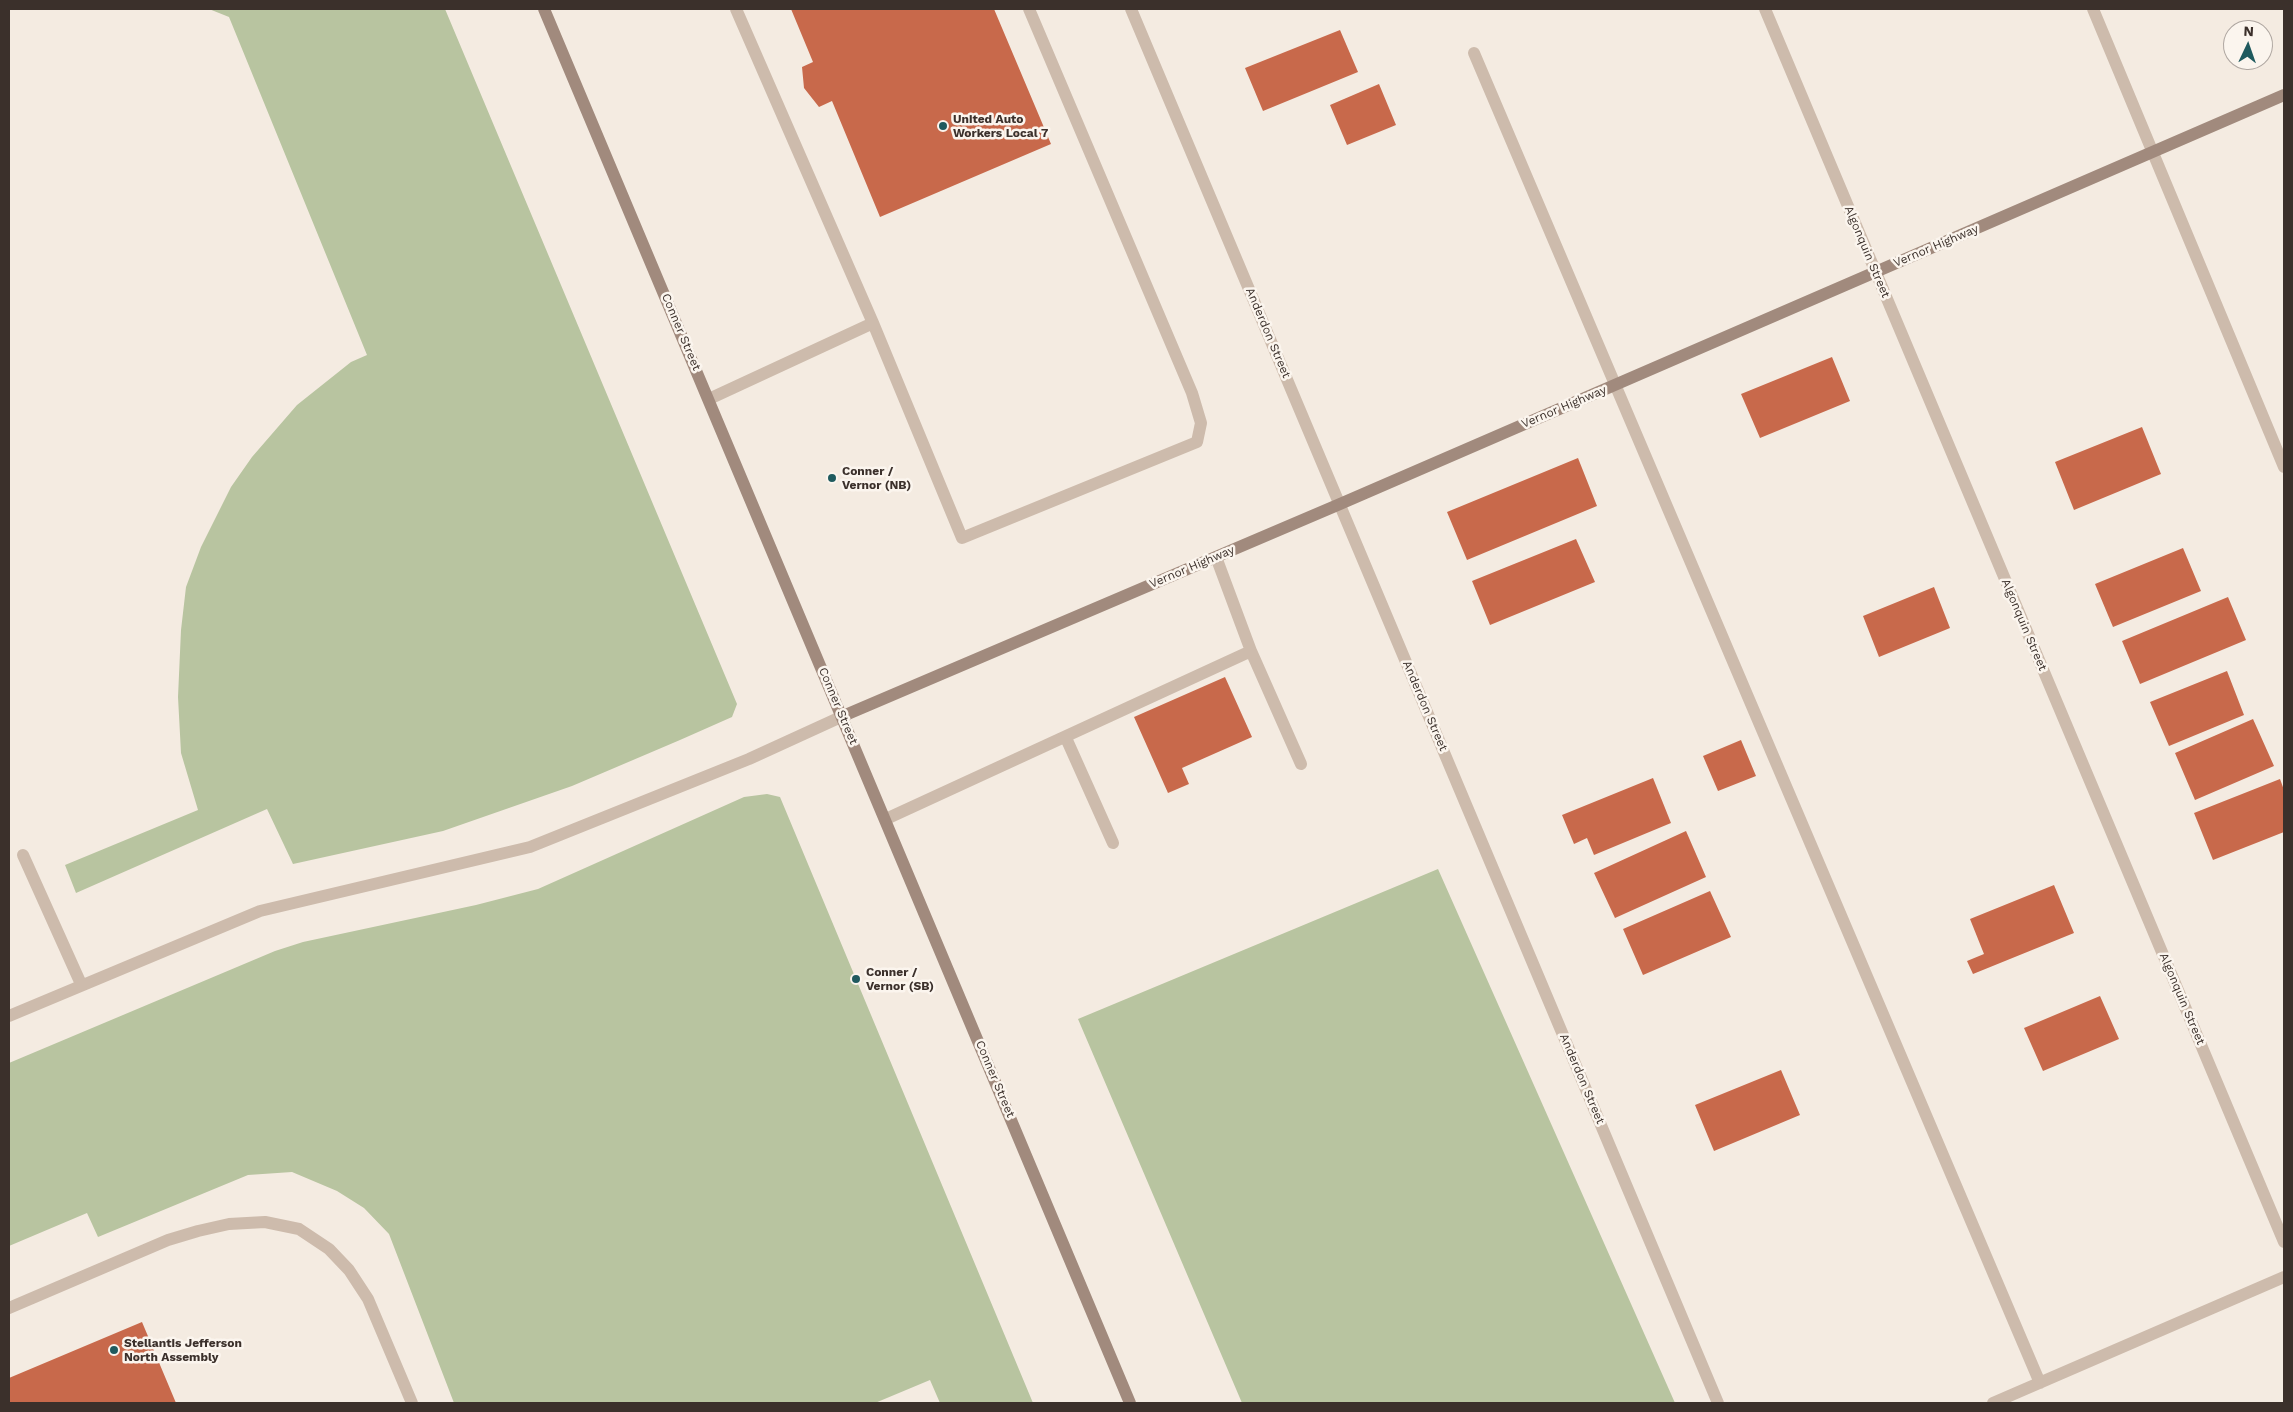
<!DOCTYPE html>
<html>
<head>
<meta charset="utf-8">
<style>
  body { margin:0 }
  #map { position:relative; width:2293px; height:1412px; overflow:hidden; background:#f4ebe1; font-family:"Work Sans",sans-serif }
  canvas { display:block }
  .frame { position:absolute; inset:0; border:10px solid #3b302b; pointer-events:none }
  .north { position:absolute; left:2223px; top:20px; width:50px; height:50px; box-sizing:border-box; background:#fbf5ee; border:1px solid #aea6a0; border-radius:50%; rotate:3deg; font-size:14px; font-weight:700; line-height:20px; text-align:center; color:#3b302b }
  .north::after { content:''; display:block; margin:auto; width:18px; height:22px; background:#1f5a5e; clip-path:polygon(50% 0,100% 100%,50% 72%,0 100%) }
</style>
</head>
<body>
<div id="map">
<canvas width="2293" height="1412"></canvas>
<div class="frame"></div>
<div class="north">N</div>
</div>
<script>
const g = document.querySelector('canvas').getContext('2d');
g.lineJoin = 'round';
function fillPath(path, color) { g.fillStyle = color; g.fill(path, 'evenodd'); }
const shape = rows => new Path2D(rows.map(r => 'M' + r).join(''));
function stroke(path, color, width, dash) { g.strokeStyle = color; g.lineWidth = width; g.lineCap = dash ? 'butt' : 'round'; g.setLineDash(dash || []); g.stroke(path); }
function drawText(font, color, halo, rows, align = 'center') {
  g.font = font + ' "Work Sans",sans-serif'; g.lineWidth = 5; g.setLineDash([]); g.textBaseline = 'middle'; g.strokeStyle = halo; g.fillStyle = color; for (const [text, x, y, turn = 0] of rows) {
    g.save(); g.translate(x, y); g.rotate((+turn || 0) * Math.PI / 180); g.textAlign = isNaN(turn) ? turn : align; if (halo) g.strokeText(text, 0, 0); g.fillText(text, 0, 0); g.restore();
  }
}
fillPath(shape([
  [209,9,445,9,737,704,732,717,680,740,572,786,443,831,293,864,267,809,76,893,65,865,198,810,181,753,178,697,181,630,186,587,201,547,231,487,252,457,297,405,351,362,367,355,229,17],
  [767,794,780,797,1033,1403,940,1403,930,1380,875,1403,454,1403,389,1234,364,1208,337,1191,292,1172,248,1175,98,1237,87,1213,9,1246,9,1063,275,951,303,942,476,905,538,889,744,797],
  [1438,869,1675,1403,1242,1403,1078,1019]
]), '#b8c4a0');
fillPath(shape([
  [791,9,994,9,1051,144,880,217,832,101,819,107,804,88,802,67,813,62],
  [1340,30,1358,72,1263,111,1245,68],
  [1379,84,1396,125,1347,145,1330,105],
  [1832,357,1850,401,1760,438,1741,394],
  [2142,427,2161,474,2074,510,2055,462],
  [1578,458,1597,506,1467,560,1447,512],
  [1576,539,1595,582,1490,625,1472,581],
  [2183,548,2201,591,2113,627,2095,584],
  [1934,587,1950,628,1879,657,1863,616],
  [2228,597,2246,640,2140,684,2122,641],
  [2227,671,2244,715,2169,746,2150,702],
  [1225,677,1252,737,1182,768,1189,784,1168,793,1134,717],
  [2253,719,2274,766,2195,800,2175,753],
  [1741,740,1756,776,1718,791,1703,756],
  [1653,778,1671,823,1594,855,1587,838,1574,844,1562,815],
  [2280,779,2284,790,2284,832,2213,860,2194,813],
  [1686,831,1706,877,1615,918,1594,873],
  [2054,885,2074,933,1973,974,1967,961,1984,954,1970,919],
  [1710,891,1731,937,1643,975,1623,929],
  [2100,996,2119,1039,2043,1071,2024,1028],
  [1781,1070,1800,1115,1714,1151,1695,1105],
  [142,1322,176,1403,9,1403,9,1378]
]), '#c8694b');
stroke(shape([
  [736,9,873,323,962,538,1197,442,1201,423,1192,393,1029,9],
  [2093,9,2284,467],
  [1474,53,2040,1383],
  [709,399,873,323],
  [1251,651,1301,764],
  [1066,738,1113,843],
  [886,819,1251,651,1216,557],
  [23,855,81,984],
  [9,1016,260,911,530,847,749,759,843,716],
  [9,1308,168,1240,198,1231,229,1224,265,1222,299,1229,329,1249,349,1270,368,1299,412,1403],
  [1993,1403,2284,1277]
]), '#cdbbac', 12);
stroke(shape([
  [1131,9,1718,1403],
  [1765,9,2284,1242]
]), '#cdbbac', 12);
stroke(shape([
  [544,9,1130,1403],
  [843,716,1340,504,2284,95]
]), '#a18a7d', 12);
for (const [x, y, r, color] of [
  [943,126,5,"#1f5a5e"],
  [832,478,5,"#1f5a5e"],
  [856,979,5,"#1f5a5e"],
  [114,1350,5,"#1f5a5e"]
]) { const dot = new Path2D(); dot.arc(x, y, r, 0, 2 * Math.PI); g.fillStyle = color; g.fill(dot); stroke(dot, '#fbf5ee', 2); }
drawText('bold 12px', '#3b302b', '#fbf5ee', [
  ["United Auto",953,119],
  ["Workers Local 7",953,133],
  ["Conner /",842,471],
  ["Vernor (NB)",842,485],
  ["Conner /",866,972],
  ["Vernor (SB)",866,986],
  ["Stellantis Jefferson",124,1343],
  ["North Assembly",124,1357]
], 'left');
drawText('12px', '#3b302b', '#fbf5ee', [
  ["Vernor Highway",1936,246,-23],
  ["Algonquin Street",1867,252,67],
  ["Conner Street",681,332,67],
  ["Anderdon Street",1268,333,67],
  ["Vernor Highway",1564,407,-23],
  ["Vernor Highway",1192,567,-23],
  ["Algonquin Street",2024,625,67],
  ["Conner Street",838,706,67],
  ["Anderdon Street",1425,706,67],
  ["Algonquin Street",2182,999,67],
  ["Conner Street",995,1079,67],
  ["Anderdon Street",1582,1079,67]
]);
</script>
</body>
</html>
